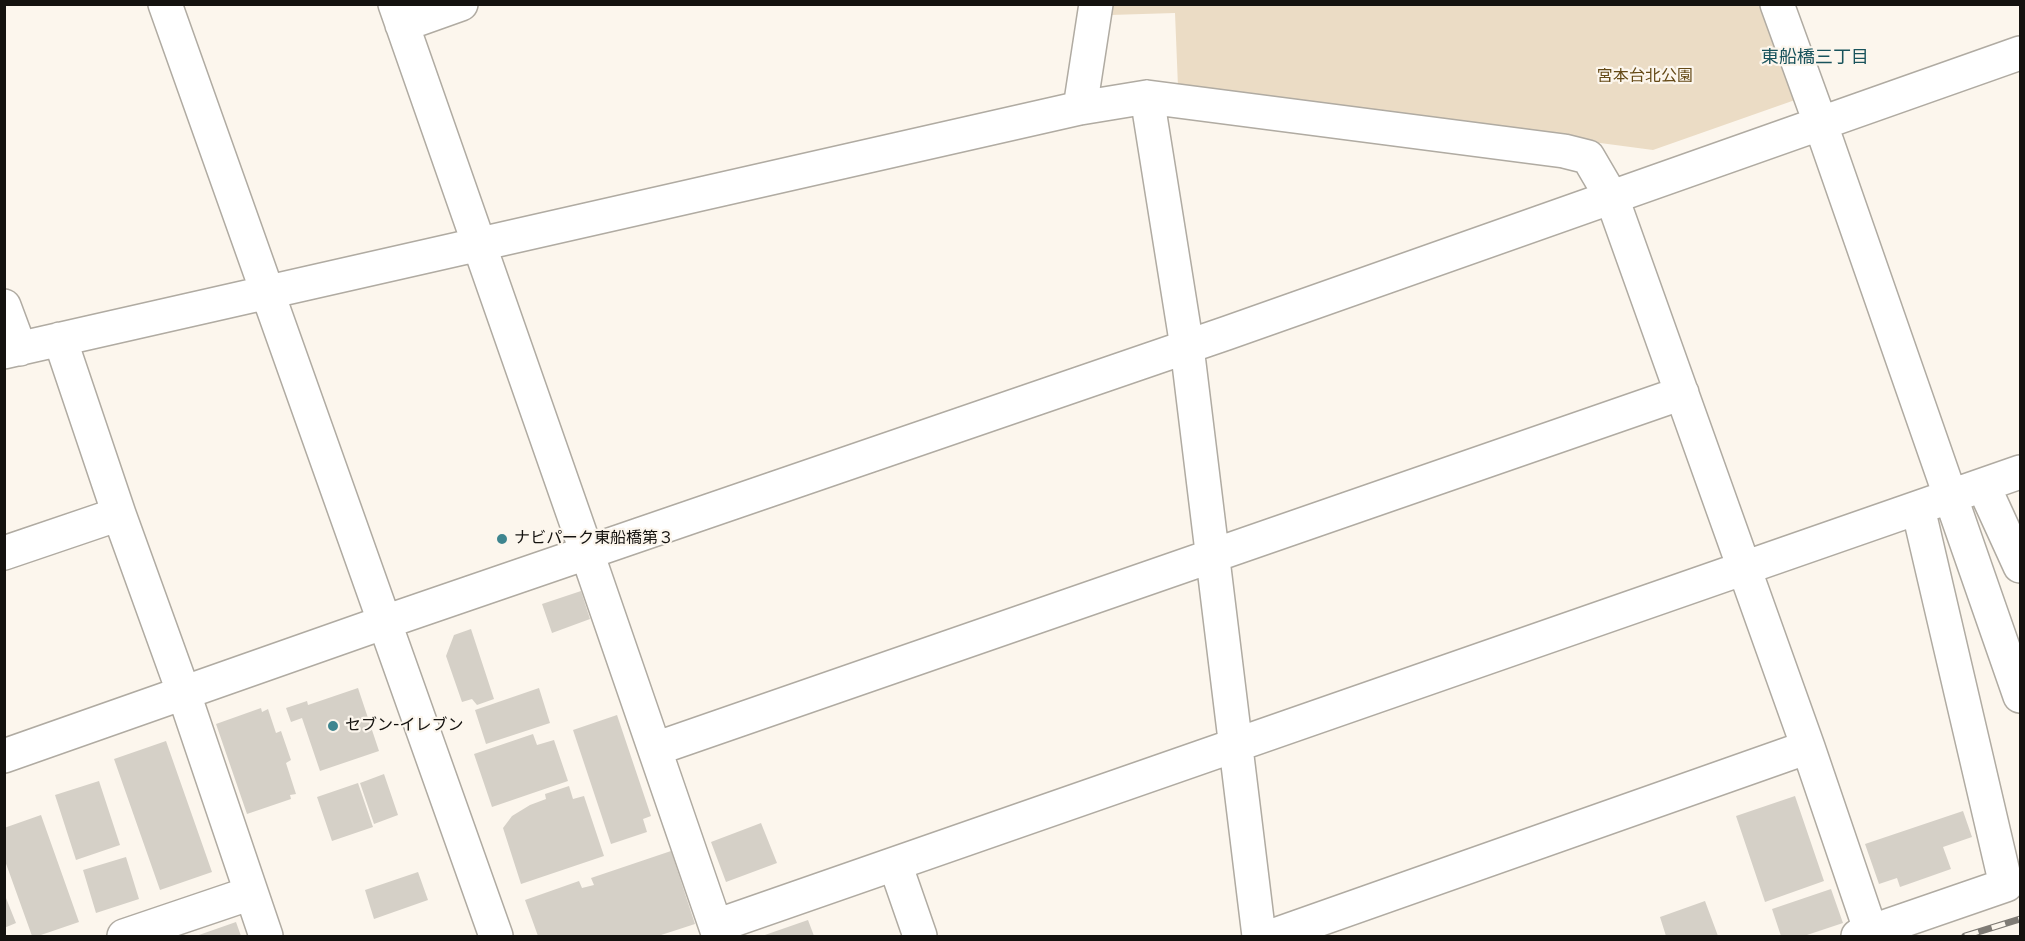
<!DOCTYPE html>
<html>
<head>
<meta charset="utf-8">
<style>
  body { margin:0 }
  #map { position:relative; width:2025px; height:941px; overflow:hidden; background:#fcf6ed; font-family:"Fira Sans",sans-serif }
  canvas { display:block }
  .frame { position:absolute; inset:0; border:6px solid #14120f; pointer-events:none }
</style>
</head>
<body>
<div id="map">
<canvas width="2025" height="941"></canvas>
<div class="frame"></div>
</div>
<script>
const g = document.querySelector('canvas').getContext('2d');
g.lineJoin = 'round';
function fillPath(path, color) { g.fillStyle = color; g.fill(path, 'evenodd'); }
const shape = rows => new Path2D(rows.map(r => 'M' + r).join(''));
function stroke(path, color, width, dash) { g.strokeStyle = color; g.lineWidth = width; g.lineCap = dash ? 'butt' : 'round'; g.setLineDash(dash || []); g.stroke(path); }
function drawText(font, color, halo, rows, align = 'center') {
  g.font = font + ' "Fira Sans","Noto Sans JP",sans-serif'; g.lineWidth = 4.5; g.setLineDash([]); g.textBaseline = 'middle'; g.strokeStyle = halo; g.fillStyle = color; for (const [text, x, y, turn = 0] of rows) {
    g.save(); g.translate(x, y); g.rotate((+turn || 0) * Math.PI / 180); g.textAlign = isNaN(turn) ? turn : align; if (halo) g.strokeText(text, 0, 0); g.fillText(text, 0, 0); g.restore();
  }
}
fillPath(shape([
  [1112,4,1762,5,1795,100,1653,150,1178,87,1175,13,1110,15]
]), '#ebdcc5');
fillPath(shape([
  [581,591,590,619,552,633,542,604],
  [471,629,494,699,477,705,472,699,462,702,446,656,454,635],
  [358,688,379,751,320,771,302,718,291,722,286,708,307,701,308,705],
  [539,688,550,723,486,744,475,710],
  [261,708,262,712,268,709,276,733,281,731,291,760,286,763,296,794,290,795,291,799,247,814,216,724],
  [617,715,651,816,643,819,647,832,611,844,573,730],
  [533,734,537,745,554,740,568,781,492,807,474,754],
  [166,741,212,872,160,890,114,759],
  [384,774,398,815,374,824,360,783],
  [99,781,120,845,76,860,55,795],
  [358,783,373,827,332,841,317,797],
  [569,786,573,799,584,796,604,856,521,884,503,828,512,816,530,805,546,799,545,794],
  [1795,796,1824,881,1765,902,1736,816],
  [1963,811,1972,837,1943,847,1951,869,1900,887,1897,878,1879,884,1865,844],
  [41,815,79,922,38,936,32,936,4,858,4,828],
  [761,823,777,863,726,882,711,842],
  [671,851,695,924,658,936,538,936,525,900,579,881,582,888,594,885,591,878],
  [126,857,139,899,96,913,83,870],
  [418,872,428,900,374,919,365,890],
  [1831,889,1843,923,1804,936,1781,936,1772,909],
  [4,893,16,923,4,928],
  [1705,901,1718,936,1666,936,1660,917],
  [808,920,814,936,762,936],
  [236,922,241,936,196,936]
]), '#d5d0c7');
const minor = shape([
  [165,4,496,936],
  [395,4,587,553,719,936],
  [1777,4,1821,125,2020,696],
  [402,25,461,4],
  [1147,97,1187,347,1259,936],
  [1080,108,1096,4],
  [4,306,20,349],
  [60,339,119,514,184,694,266,936],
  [4,352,1080,108,1147,97,1564,151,1588,157,1612,198,1808,747,1871,932],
  [1983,485,2020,566],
  [4,553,119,514],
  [655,749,1682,393],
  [4,756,385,622,1227,333,2020,53],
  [895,864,920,936],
  [716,926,2020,472],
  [124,936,251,893],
  [1272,936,1808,747],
  [1858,936,2006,885,1918,508]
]);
stroke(minor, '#b0aba2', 36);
stroke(minor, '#fff', 33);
const rail = shape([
  [1965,936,2020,919]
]);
stroke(rail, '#7f7b75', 7);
stroke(rail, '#fcf6ed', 4.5, [14]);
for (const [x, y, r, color] of [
  [502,539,6,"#3e858f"],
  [333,726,6,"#3e858f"]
]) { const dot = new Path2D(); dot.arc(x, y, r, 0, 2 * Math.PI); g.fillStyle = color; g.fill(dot); stroke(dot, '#fcf6ed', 2); }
drawText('16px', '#654a17', '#fcf6ed', [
  ["宮本台北公園",1645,77]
]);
drawText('16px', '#14120f', '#fcf6ed', [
  ["ナビパーク東船橋第３",514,539],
  ["セブン-イレブン",345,726]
], 'left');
drawText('18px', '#19535c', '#fcf6ed', [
  ["東船橋三丁目",1815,58]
]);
</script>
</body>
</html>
